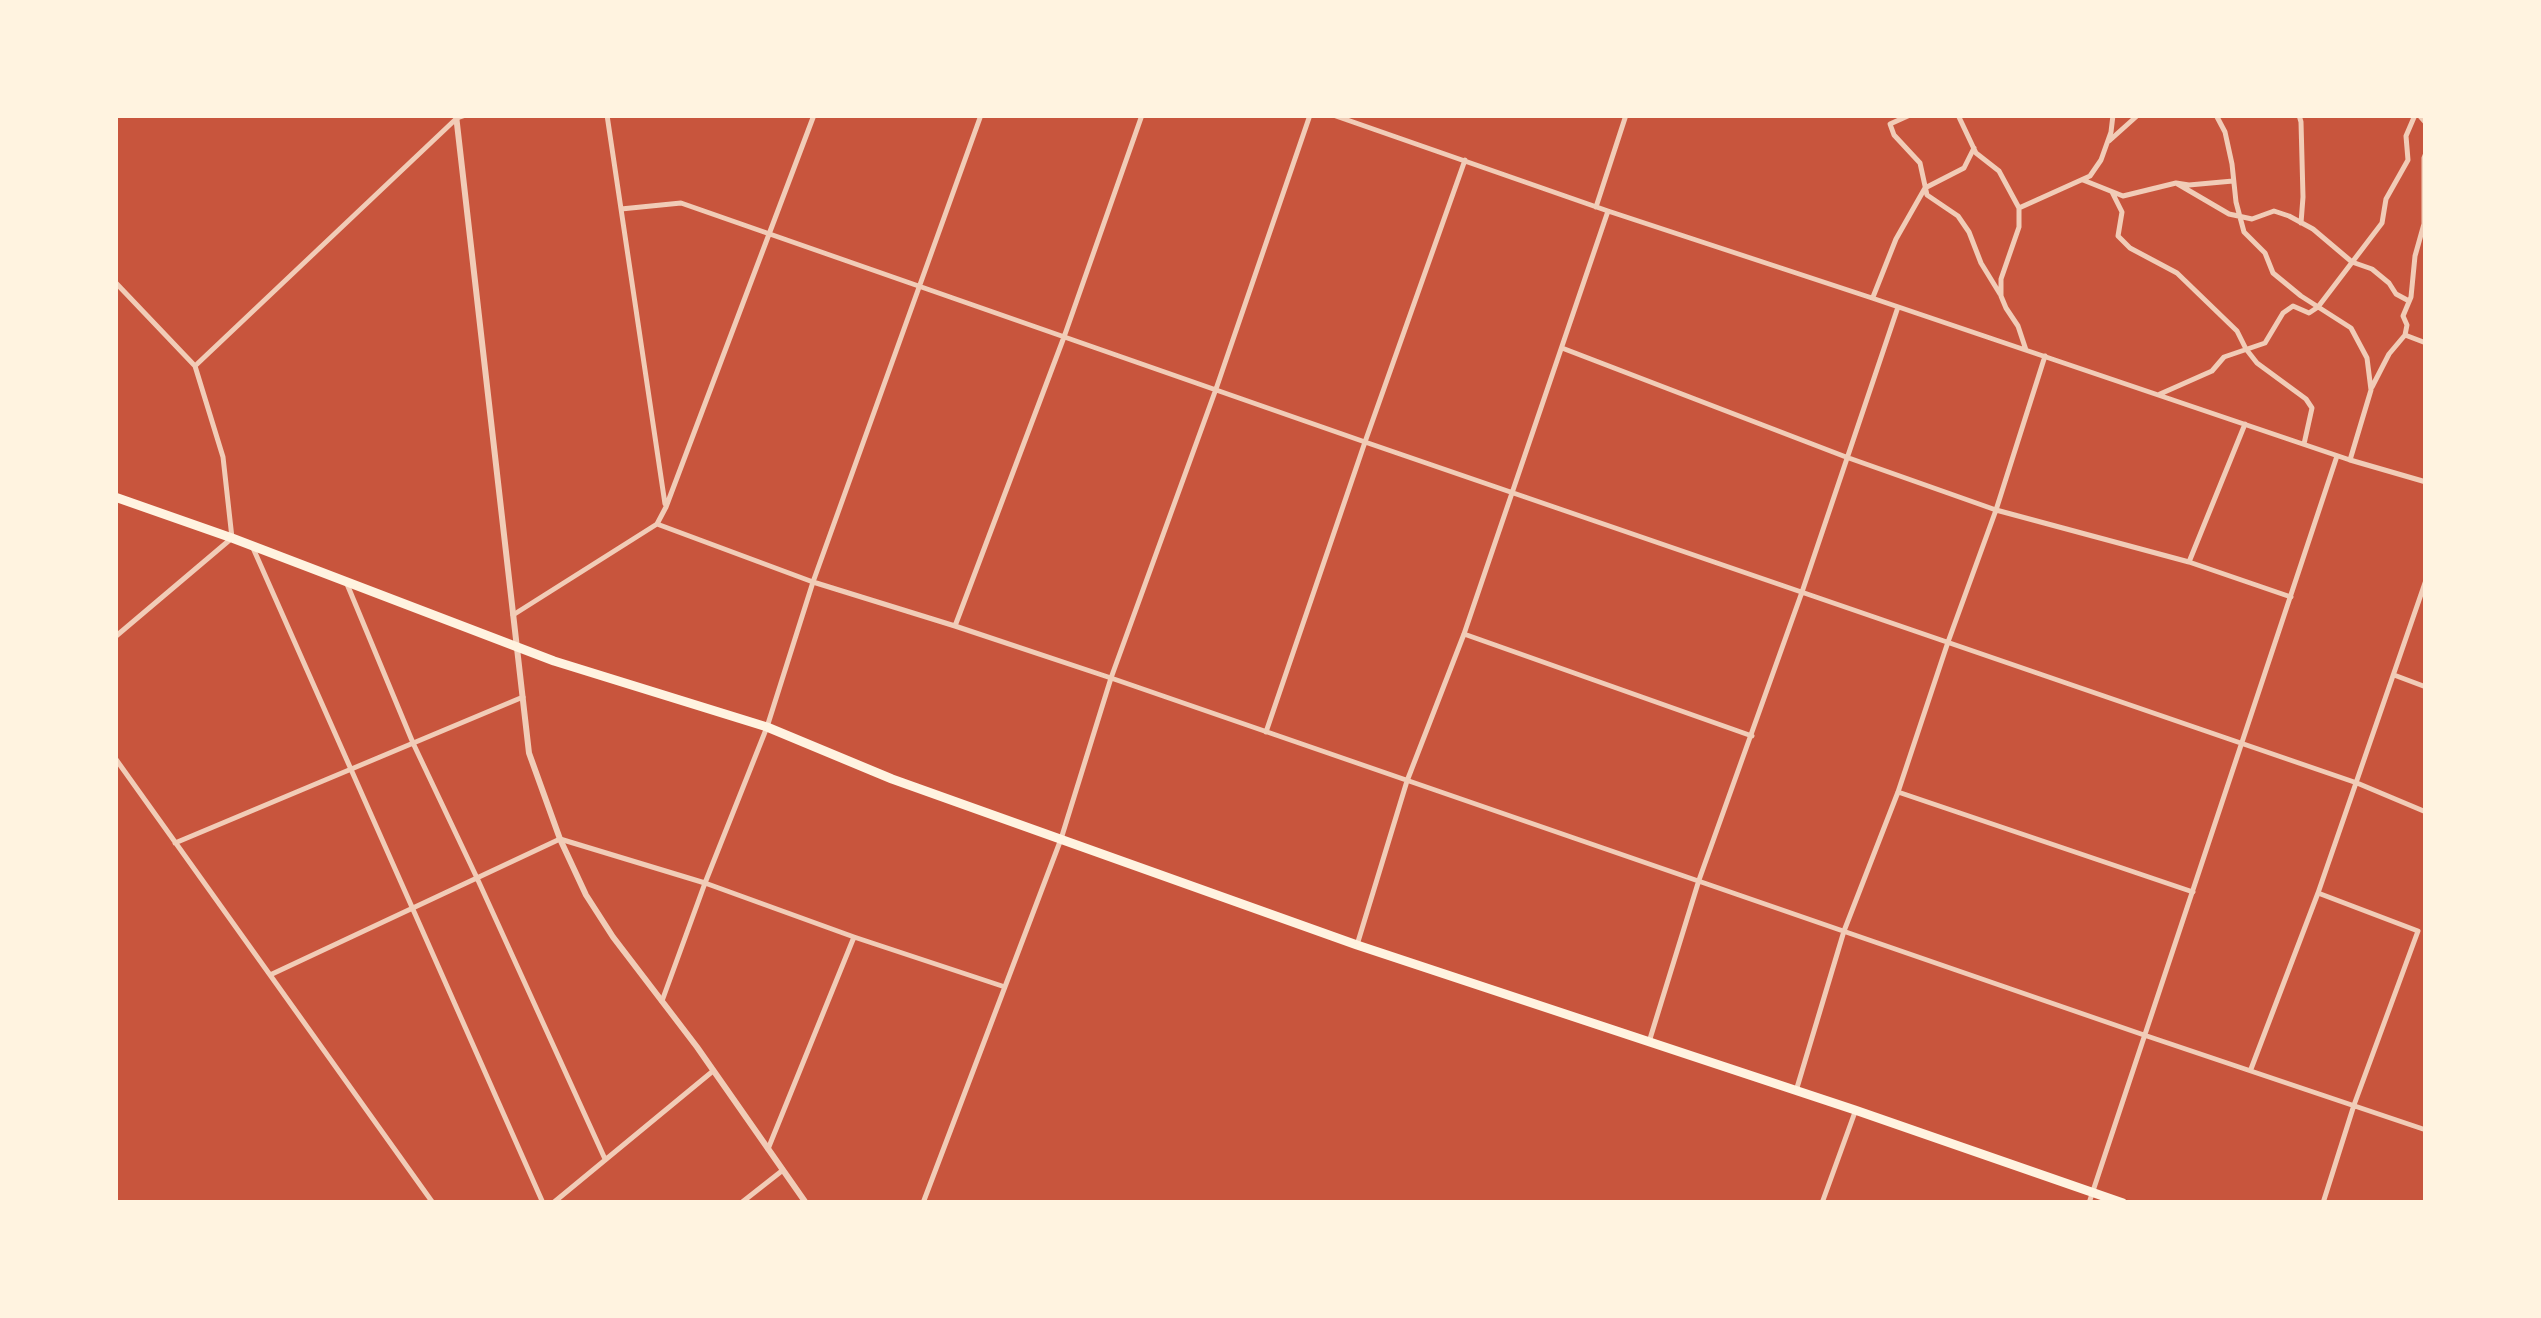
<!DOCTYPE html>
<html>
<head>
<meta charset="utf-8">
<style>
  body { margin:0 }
  #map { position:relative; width:2541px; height:1318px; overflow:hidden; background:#c8553d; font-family:"Public Sans",sans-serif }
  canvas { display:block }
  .frame { position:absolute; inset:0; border:118px solid #fff3e0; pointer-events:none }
</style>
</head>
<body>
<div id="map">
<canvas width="2541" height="1318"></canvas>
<div class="frame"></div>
</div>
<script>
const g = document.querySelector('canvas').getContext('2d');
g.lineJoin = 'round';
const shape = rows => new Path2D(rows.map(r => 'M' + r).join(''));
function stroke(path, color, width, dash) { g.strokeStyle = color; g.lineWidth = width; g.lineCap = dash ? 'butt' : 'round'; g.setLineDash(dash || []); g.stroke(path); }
stroke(shape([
  [607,115,665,504],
  [1333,115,1608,211,1872,298,2350,460,2426,482],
  [1910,115,1890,124,1894,135,1920,163,1927,195,1958,216,1969,232,1981,263,2000,294],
  [1958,115,1976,153,1999,171,2019,208,2019,227,2001,279,2001,296,2006,308,2018,326,2026,350],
  [2216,115,2225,132,2232,164,2236,202,2244,232,2265,253,2273,273,2301,296,2351,328,2367,358,2371,390,2350,460],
  [2299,115,2301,122,2303,197,2301,223],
  [2419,115,2426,123],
  [2109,141,2138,115],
  [2083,180,2123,196,2176,183,2189,185,2233,181],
  [2176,183,2229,214,2252,219,2274,211,2289,216,2313,229,2352,262,2372,269,2389,283,2396,294,2409,301],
  [2112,192,2122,212,2118,236,2130,248,2177,273,2237,331,2246,349,2257,363,2306,399,2312,408,2304,444],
  [1596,207,1626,115],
  [2019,208,2090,176,2101,160,2111,132,2113,115],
  [621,209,681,203,1365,442,2357,783,2426,812],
  [115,282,195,366,223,457,232,538,115,637],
  [1873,297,1896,239,1925,188,1964,168,1974,148],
  [2405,335,2426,343],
  [1562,348,1846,457,1996,510,2189,562,2291,597],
  [195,366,457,118,466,115],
  [2372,387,2389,354,2405,335,2407,325,2403,316,2411,297,2415,256,2424,224,2424,158,2426,153],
  [2160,394,2212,371,2224,357,2265,343,2283,313,2293,306,2309,313,2318,307,2382,223,2386,199,2408,160,2406,136,2415,115],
  [657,524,813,582,955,626,1111,678,2144,1035,2426,1130],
  [253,548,543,1203],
  [2189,562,2245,424],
  [347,584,413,743,477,878,605,1159],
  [513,615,657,524,666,507,814,115],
  [955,626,1064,337,1142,115],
  [1464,634,1752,736],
  [2394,675,2426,687],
  [1266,732,1365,442,1465,160],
  [115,758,433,1203],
  [1898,792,2193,892],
  [175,843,523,697],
  [2318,893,2418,931,2354,1105,2323,1203],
  [1357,945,1407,781,1464,634,1608,211],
  [270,975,560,839,705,883,854,937,1005,987],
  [662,1001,705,883,767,727,813,582,981,115],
  [1649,1042,1699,880,1802,592,1898,307],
  [2251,1069,2318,893,2426,580],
  [1796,1091,1844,931,1898,792,1948,642,1996,510,2045,356],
  [768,1149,854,937],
  [553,1203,713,1071],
  [741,1203,783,1170],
  [923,1203,1061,839,1111,678,1216,389,1310,115],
  [1822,1203,1855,1112],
  [2089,1203,2337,456]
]), '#f1ccb7', 5);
stroke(shape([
  [456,115,529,753,560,839,586,895,613,937,697,1047,806,1203]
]), '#f1ccb7', 6);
stroke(shape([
  [115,497,232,538,554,661,767,727,892,779,1357,945,1855,1110,2123,1203]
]), '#fff3e0', 9);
</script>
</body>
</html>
